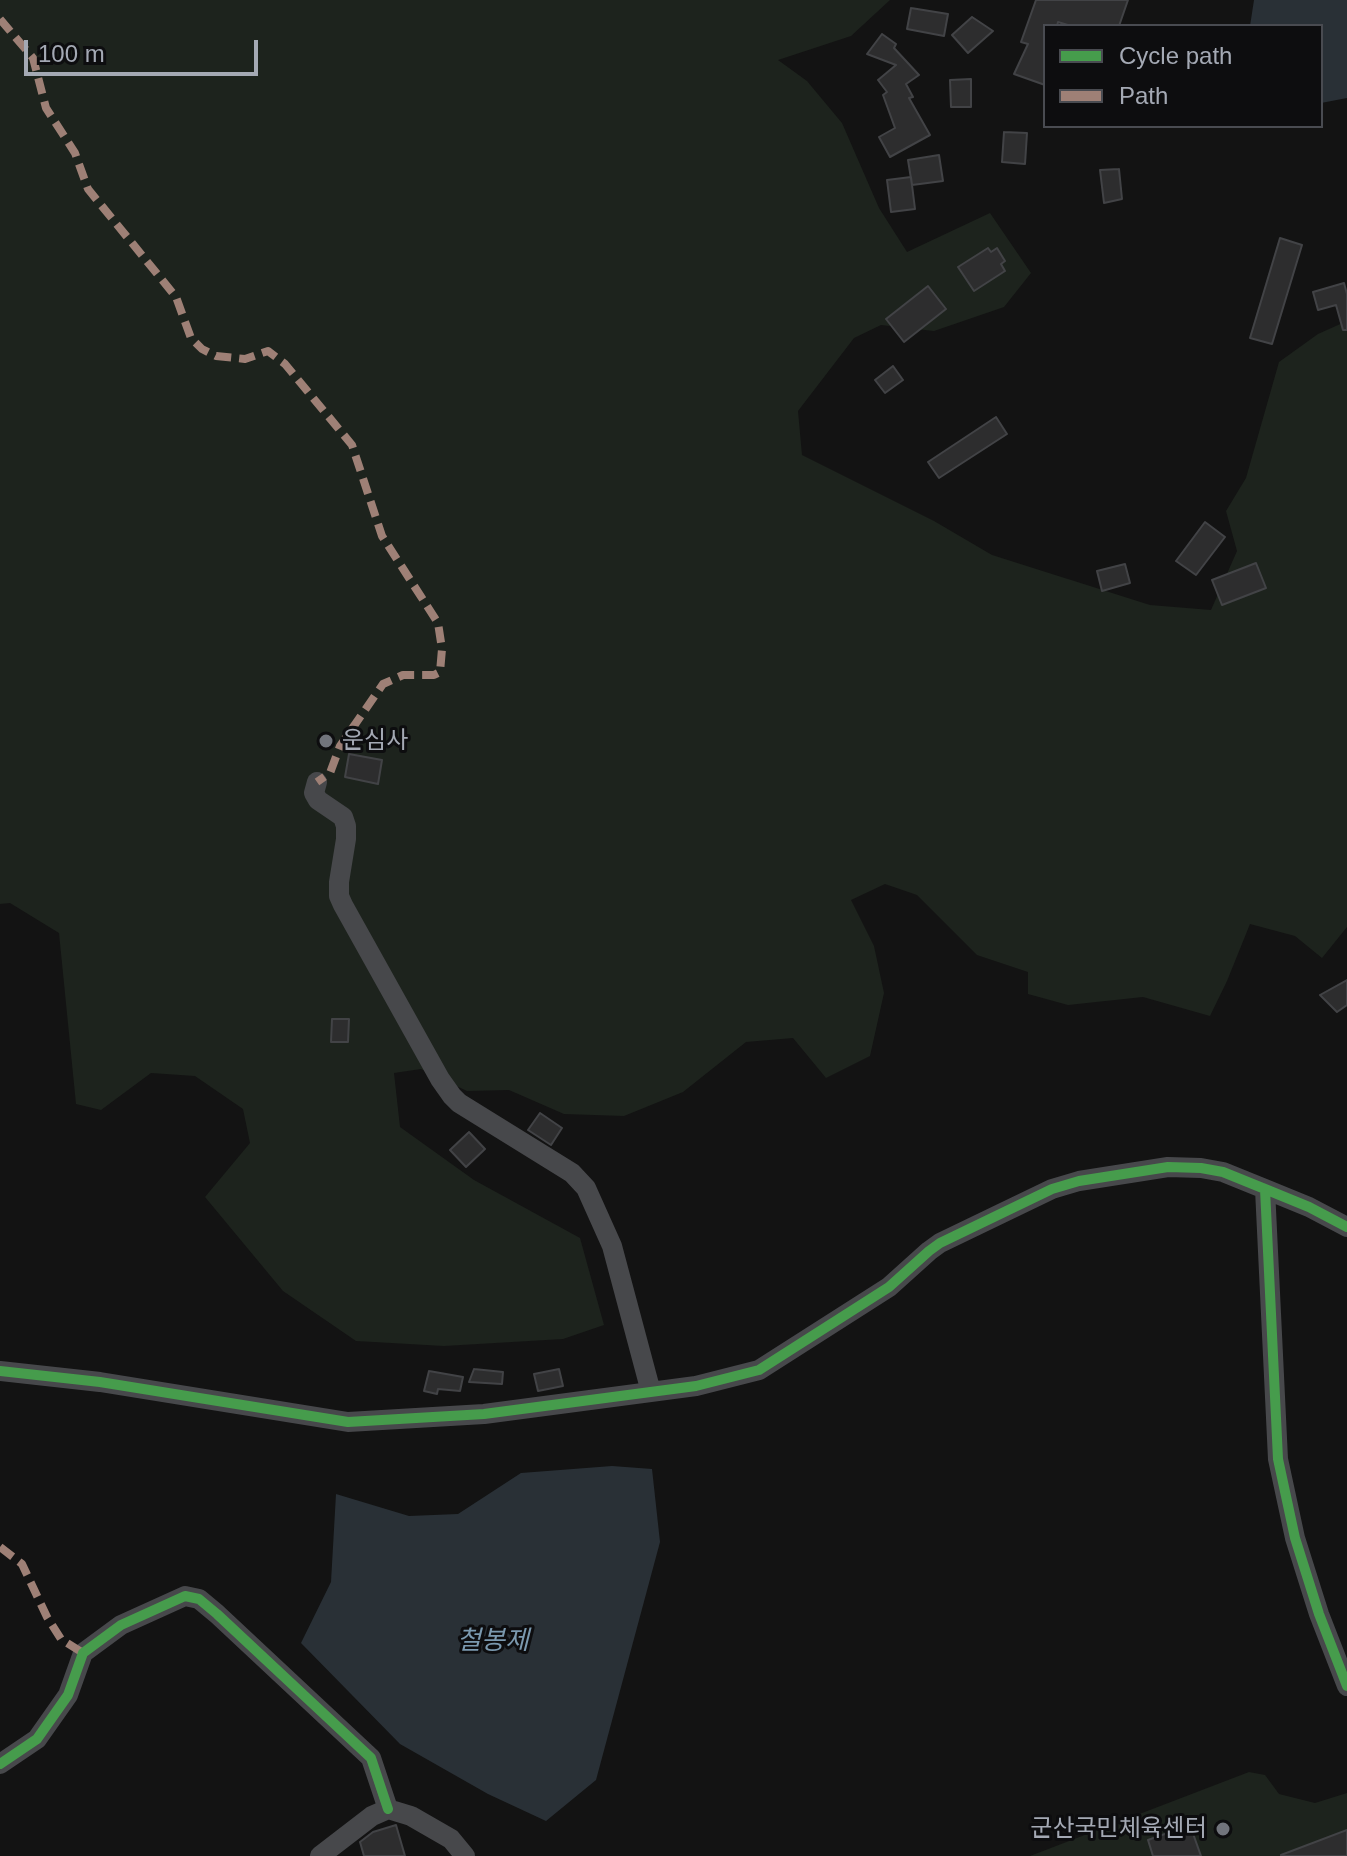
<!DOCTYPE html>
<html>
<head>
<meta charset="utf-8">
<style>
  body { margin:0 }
  #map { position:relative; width:1347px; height:1856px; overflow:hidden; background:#131313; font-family:Helvetica,sans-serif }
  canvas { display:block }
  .legend { position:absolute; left:1043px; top:24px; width:280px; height:104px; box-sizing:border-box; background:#0d0d0f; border:2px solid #494b51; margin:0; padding:10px 14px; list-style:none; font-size:24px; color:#a4a9b4 }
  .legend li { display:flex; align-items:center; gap:16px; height:40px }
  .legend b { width:40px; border:2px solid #494b51 }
  .scale { position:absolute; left:24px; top:40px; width:234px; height:36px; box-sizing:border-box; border:4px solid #a4a9b4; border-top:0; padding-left:10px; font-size:24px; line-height:28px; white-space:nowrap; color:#a4a9b4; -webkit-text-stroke:6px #0d0d0f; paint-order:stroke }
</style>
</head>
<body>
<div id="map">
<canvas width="1347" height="1856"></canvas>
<ul class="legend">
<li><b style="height:10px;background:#469c4c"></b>Cycle path</li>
<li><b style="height:10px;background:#9e8076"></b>Path</li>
</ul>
<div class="scale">100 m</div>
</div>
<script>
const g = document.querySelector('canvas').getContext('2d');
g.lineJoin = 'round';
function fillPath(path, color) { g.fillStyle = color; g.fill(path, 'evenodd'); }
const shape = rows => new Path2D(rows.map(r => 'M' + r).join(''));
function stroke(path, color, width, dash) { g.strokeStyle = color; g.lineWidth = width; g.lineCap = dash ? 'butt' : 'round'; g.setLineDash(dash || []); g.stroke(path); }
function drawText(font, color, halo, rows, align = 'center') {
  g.font = font + ' Helvetica,"Noto Sans KR",sans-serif'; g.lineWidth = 6; g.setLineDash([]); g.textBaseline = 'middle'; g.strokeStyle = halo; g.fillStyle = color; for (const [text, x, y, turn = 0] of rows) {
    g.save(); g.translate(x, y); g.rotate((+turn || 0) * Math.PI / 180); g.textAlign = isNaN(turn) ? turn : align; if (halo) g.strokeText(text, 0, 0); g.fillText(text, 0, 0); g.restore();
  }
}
fillPath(shape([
  [0,0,890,0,851,36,778,60,807,81,842,123,879,208,907,252,990,213,1031,273,1004,307,934,331,881,325,854,338,798,411,802,455,934,521,992,555,1150,605,1211,610,1237,551,1226,511,1246,478,1279,362,1318,334,1347,321,1347,927,1322,958,1295,936,1250,924,1227,981,1210,1016,1143,997,1068,1005,1028,994,1028,972,977,955,917,895,885,884,851,900,874,946,884,993,870,1056,826,1078,793,1038,746,1042,683,1092,624,1116,564,1114,509,1090,467,1091,421,1069,394,1073,400,1127,474,1180,580,1238,604,1325,563,1339,444,1346,356,1341,283,1291,205,1197,250,1143,243,1109,195,1076,151,1073,101,1110,76,1104,59,933,10,903,0,904],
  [1249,1772,1265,1775,1279,1794,1315,1803,1347,1793,1347,1856,1030,1856]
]), '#1d231d');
fillPath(shape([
  [1254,0,1347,0,1347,98,1321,103,1321,26,1250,26],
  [612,1466,652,1469,660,1542,596,1780,546,1821,488,1794,400,1744,301,1643,331,1582,336,1494,409,1516,458,1514,521,1473]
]), '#293036');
const building = shape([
  [1036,0,1128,0,1119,26,1071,26,1058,22,1057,26,1045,26,1045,85,1014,74,1028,44,1021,42,1036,0],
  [911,8,948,14,944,36,907,29,911,8],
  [972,17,993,31,968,53,952,35,972,17],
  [882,34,896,44,894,48,919,75,906,84,913,97,909,98,930,135,890,157,879,137,895,128,883,95,887,92,878,80,896,65,867,54,882,34],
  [971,79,971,107,951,107,950,80,971,79],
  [1004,132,1027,133,1025,164,1002,162,1004,132],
  [939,155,943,181,912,185,908,160,939,155],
  [1119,169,1122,199,1104,203,1100,170,1119,169],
  [911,177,915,209,891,212,887,180,911,177],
  [1280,238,1302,245,1272,344,1250,338,1280,238],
  [988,248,991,252,997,248,1005,261,1001,264,1005,271,974,291,958,267,988,248],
  [1344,283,1347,294,1347,330,1343,330,1336,305,1318,310,1313,292,1344,283],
  [928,286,946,309,904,342,886,319,928,286],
  [893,366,903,380,885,393,875,380,893,366],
  [996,417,1007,434,939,478,928,462,996,417],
  [1205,522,1225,537,1196,575,1176,561,1205,522],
  [1256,563,1266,588,1222,605,1212,580,1256,563],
  [1125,564,1130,583,1102,591,1097,571,1125,564],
  [349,754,382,760,378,784,345,777,349,754],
  [1347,980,1347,1005,1337,1012,1320,995,1347,980],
  [332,1019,349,1019,348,1042,331,1042,332,1019],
  [540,1113,562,1128,551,1145,528,1130,540,1113],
  [469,1132,485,1149,466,1167,450,1150,469,1132],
  [474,1369,503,1372,502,1384,469,1382,474,1369],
  [559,1369,563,1386,538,1391,534,1374,559,1369],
  [429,1371,463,1377,460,1391,438,1389,437,1394,424,1391,429,1371],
  [396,1825,405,1856,364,1856,360,1842,373,1832,396,1825],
  [1190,1825,1201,1856,1153,1856,1148,1840,1190,1825],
  [1347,1830,1347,1856,1281,1856,1281,1855,1347,1830]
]);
fillPath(building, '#2d2d2e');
stroke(building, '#424346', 2);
stroke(shape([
  [317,782,314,793,318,800,343,817,346,826,346,839,339,882,339,896,343,905,440,1079,452,1096,459,1103,572,1173,586,1188,612,1246,651,1392],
  [1265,1189,1278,1459,1295,1538,1319,1614,1347,1686],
  [0,1371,100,1382,348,1422,484,1414,696,1386,759,1370,889,1287,929,1251,940,1243,1052,1189,1079,1181,1168,1167,1201,1168,1223,1172,1265,1189,1309,1207,1347,1227],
  [0,1764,37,1739,68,1695,83,1653,121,1625,185,1596,199,1599,217,1614,371,1758,388,1809],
  [320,1856,372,1816,388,1809,411,1816,451,1839,465,1856]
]), '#47484b', 20);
stroke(shape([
  [0,19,33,58,46,108,75,153,88,189,176,297,191,338,202,349,216,356,245,359,268,351,285,364,352,445,382,536,438,623,442,649,440,672,434,675,403,675,383,684,340,746,330,773,317,782],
  [0,1547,22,1564,47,1617,61,1639,83,1653]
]), '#9e8076', 8, [16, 8]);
stroke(shape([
  [1265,1189,1278,1459,1295,1538,1319,1614,1347,1686],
  [0,1371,100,1382,348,1422,484,1414,696,1386,759,1370,889,1287,929,1251,940,1243,1052,1189,1079,1181,1168,1167,1201,1168,1223,1172,1265,1189,1309,1207,1347,1227],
  [0,1764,37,1739,68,1695,83,1653,121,1625,185,1596,199,1599,217,1614,371,1758,388,1809]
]), '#469c4c', 10);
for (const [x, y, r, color] of [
  [326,741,8,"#71747c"],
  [1223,1829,8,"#71747c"]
]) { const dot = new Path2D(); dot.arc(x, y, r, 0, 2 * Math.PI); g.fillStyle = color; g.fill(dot); stroke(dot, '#0d0d0f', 3); }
drawText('24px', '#a4a9b4', '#0d0d0f', [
  ["운심사",342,741],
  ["군산국민체육센터",1207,1829,"right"]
], 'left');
drawText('italic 26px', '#7b99af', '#0d0d0f', [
  ["철봉제",493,1642]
]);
</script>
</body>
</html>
